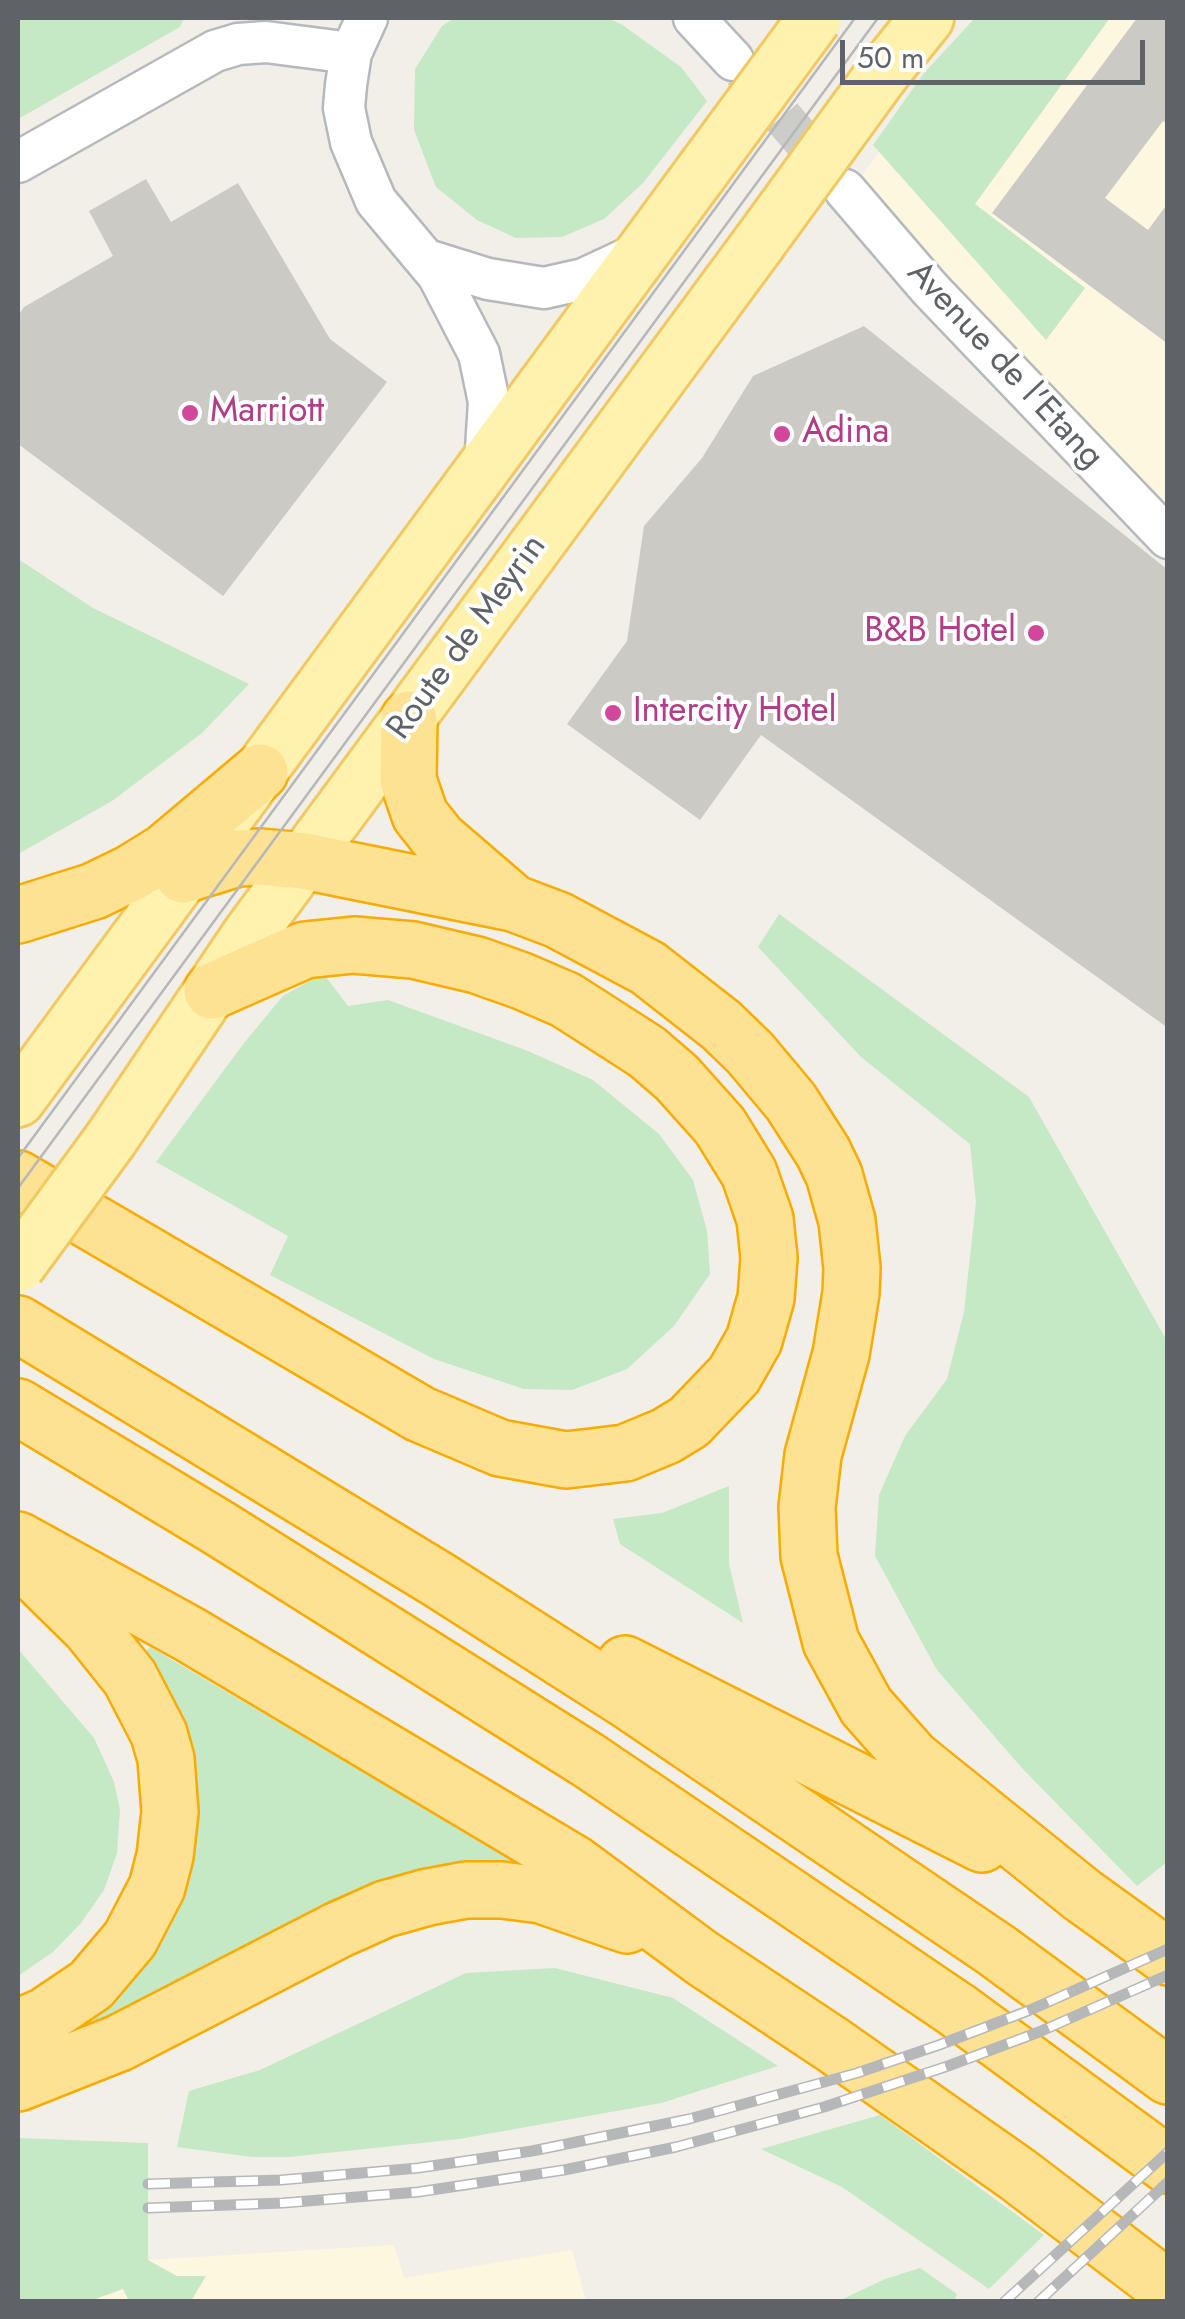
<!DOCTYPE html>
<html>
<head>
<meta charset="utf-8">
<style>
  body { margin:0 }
  #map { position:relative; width:1185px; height:2319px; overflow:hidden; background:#f1efe8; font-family:Jost,sans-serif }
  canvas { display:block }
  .frame { position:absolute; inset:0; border:20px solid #5f6368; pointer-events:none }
  .scale { position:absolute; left:840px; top:40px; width:305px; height:45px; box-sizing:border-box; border:5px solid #5f6368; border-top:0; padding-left:12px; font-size:30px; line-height:35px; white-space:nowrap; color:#5f6368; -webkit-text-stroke:8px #fff; paint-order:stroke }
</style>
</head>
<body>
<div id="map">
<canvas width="1185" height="2319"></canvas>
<div class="frame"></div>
<div class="scale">50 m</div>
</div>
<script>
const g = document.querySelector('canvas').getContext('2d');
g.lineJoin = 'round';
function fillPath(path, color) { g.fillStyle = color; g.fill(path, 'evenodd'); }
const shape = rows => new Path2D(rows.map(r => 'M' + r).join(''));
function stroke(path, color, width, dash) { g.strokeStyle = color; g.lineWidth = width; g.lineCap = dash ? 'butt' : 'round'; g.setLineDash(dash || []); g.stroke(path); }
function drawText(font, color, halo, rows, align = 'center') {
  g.font = font + ' Jost,sans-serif'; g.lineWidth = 8; g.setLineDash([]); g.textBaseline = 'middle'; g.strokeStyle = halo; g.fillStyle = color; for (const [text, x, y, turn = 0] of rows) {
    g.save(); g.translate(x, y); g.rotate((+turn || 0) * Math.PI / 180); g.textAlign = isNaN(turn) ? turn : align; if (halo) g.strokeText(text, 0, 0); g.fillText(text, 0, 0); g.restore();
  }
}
fillPath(shape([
  [989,18,1167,18,1167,543,840,206,952,51],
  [18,2138,148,2260,394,2245,404,2278,572,2250,586,2301,18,2301]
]), '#fef7e0');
fillPath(shape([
  [18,18,184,18,180,27,18,119],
  [454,18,607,18,621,24,681,67,707,101,643,183,604,219,562,237,516,238,477,220,436,187,414,130,415,69,442,26],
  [975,18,1110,18,975,204,1085,288,1046,340,873,145,924,73],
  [18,559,93,608,249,684,202,733,112,801,18,854],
  [779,914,1029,1097,1167,1341,1167,1862,1137,1886,1021,1767,937,1670,875,1556,879,1495,905,1436,947,1379,964,1312,976,1202,970,1144,861,1057,758,947],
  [323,973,348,1006,388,1000,528,1051,593,1080,659,1134,693,1180,707,1231,710,1274,674,1326,627,1369,572,1390,524,1389,434,1359,270,1275,288,1236,156,1162,244,1043,283,996],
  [729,1486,729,1564,743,1623,620,1544,613,1519,662,1513],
  [150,1647,522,1865,102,2030,18,2047,152,1937,136,1660],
  [18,1649,94,1738,114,1782,120,1810,117,1853,104,1890,81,1923,53,1952,18,1976],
  [555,1968,673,1998,778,2066,661,2103,459,2139,289,2157,252,2157,177,2147,189,2091,260,2070,466,1973],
  [880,2115,1044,2235,989,2289,842,2187,761,2149],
  [18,2138,148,2143,148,2260,177,2276,206,2276,191,2301,129,2301,123,2289,90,2301,18,2301],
  [920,2268,957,2294,954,2301,839,2301,885,2279]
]), '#c5e8c5');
fillPath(shape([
  [1137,18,1168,18,1168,124,1163,121,1105,198,1148,230,1168,203,1168,344,992,213],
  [146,179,171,222,238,183,330,339,387,382,223,596,18,444,18,316,24,307,113,256,89,211],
  [864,326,1168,570,1168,1028,761,735,700,820,567,724,627,641,644,526,702,458,753,376]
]), '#cccac5');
stroke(shape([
  [743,71,836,179]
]), '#ccccc8', 40, [40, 20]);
const minor = shape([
  [367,18,351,53,346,85,344,108,351,142,376,201,438,275,479,354,489,402,485,465],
  [694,18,733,60],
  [18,162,215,51,238,44,266,42,351,53],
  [845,190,930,289,1168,538],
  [427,260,488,279,544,288,584,279,642,252]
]);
const major = shape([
  [882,74,927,18],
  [18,1100,703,170],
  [111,1139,248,936,759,243]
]);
const highway = shape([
  [409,719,408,780,420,815,439,839,511,901],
  [183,875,238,858,261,857,304,861,513,903,558,920,648,968,721,1025,750,1053,791,1102,823,1152,834,1175,847,1221,852,1268,851,1293,841,1354,813,1455,807,1507,809,1556,831,1642,866,1706,912,1758,1082,1895,1168,1957],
  [18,915,94,891,131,873,165,852,260,772],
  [18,1179,420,1414,500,1448,566,1460,625,1453,666,1436,689,1422,734,1375,754,1340,766,1298,769,1258,765,1219,749,1173,720,1126,677,1078,647,1052,566,1000,522,981,477,965,413,950,354,945,305,950,212,991],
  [18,1324,439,1580,627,1700,996,1950,1168,2076],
  [18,1407,219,1528,588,1760,957,2010,1168,2165],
  [18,1540,189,1634,575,1864,702,1958,833,2045,1017,2174,1168,2289],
  [625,1664,982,1844],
  [18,2028,45,2016,91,1985,130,1939,157,1887,165,1856,170,1812,166,1759,159,1734,130,1678,90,1628,27,1566],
  [18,2083,119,2043,338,1930,385,1909,428,1897,466,1890,502,1890,541,1895,627,1925]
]);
stroke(minor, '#b5b8bc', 45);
stroke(major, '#f2c960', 58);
stroke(highway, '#f9ab00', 60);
stroke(minor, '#fff', 40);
stroke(major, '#fff2af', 52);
stroke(highway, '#fde293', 55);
stroke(shape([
  [18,1158,855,18],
  [18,1188,878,18]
]), '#b6b7b8', 2.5);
const rail = shape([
  [148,2184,281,2180,418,2168,532,2151,689,2119,857,2073,939,2045,1030,2010,1168,1949],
  [148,2208,283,2203,418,2192,564,2170,676,2147,824,2107,948,2066,1039,2032,1168,1975],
  [1004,2302,1168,2152],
  [1038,2302,1168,2182]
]);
stroke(rail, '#b6b7b8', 11);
stroke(rail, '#fff', 8, [22]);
const majorBridge = shape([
  [703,170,815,18],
  [759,243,882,74],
  [18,1266,111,1139]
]);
stroke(majorBridge, '#f2c960', 58, []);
stroke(majorBridge, '#fff2af', 52);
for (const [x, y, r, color] of [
  [190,413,10,"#d1479c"],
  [782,434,10,"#d1479c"],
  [1036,633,10,"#d1479c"],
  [613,713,10,"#d1479c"]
]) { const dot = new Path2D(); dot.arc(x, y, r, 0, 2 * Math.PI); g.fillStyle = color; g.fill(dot); stroke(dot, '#fff', 4); }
drawText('35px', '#5f6368', '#fff', [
  ["Avenue de l'Etang",1004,366,47],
  ["Route de Meyrin",468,638,-54]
]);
drawText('35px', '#b23c85', '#fff', [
  ["Marriott",210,413],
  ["Adina",802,434],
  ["B&B Hotel",1016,633,"right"],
  ["Intercity Hotel",633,713]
], 'left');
</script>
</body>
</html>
